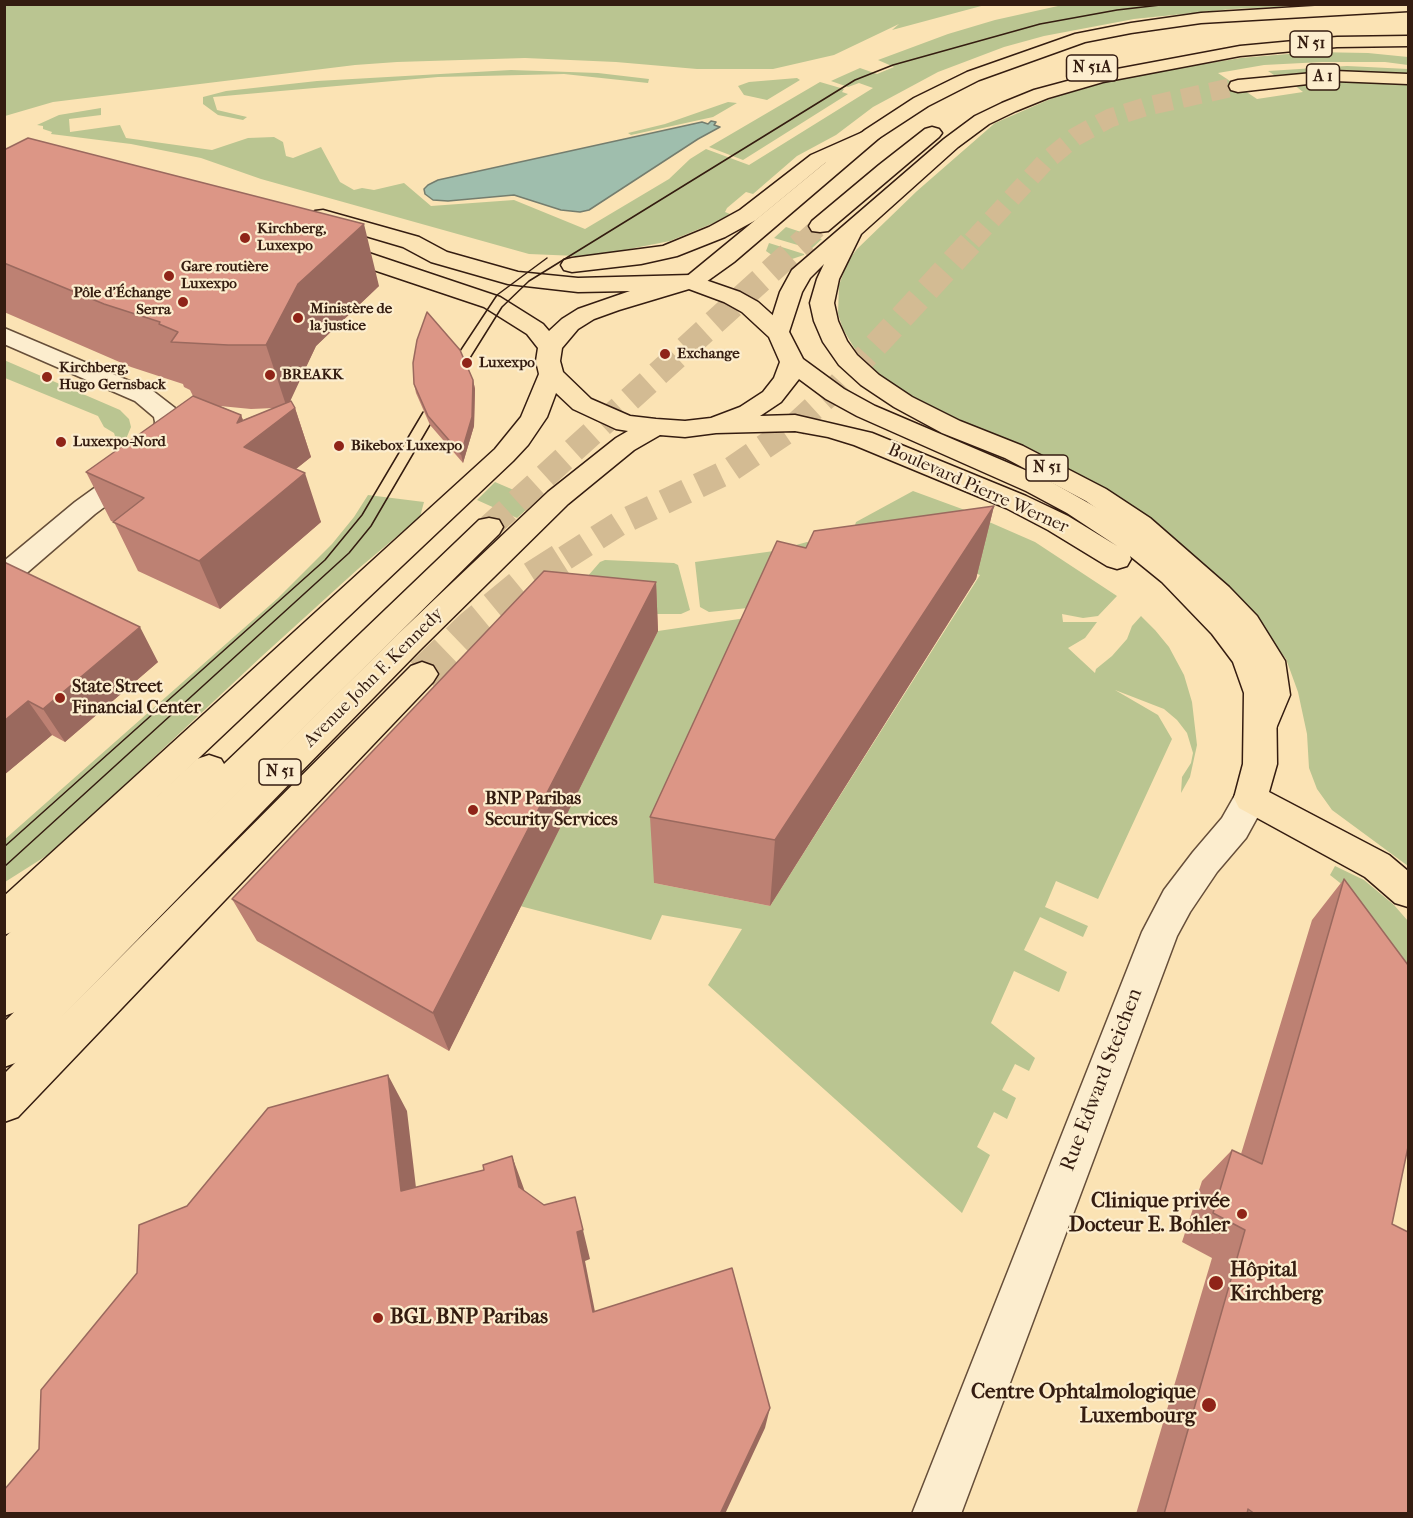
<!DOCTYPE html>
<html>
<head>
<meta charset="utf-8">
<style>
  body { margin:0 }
  #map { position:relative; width:1413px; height:1518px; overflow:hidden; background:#fbe3b4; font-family:"IM FELL French Canon",serif }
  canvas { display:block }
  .frame { position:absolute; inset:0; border:6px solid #341c10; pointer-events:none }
</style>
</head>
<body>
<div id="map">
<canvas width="1413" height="1518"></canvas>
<div class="frame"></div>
</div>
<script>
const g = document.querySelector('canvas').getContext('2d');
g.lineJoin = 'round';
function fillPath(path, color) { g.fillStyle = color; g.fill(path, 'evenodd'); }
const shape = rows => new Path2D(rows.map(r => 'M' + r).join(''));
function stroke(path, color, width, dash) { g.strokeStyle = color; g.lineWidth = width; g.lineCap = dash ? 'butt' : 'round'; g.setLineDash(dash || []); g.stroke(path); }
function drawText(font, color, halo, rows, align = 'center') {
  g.font = font + ' "IM FELL French Canon",serif'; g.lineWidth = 4.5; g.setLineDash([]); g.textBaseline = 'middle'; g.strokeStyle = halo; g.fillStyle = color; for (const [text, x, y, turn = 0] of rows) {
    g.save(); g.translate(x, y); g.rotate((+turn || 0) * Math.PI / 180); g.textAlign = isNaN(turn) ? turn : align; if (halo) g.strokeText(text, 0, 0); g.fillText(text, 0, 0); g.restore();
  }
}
fillPath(shape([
  [5,4,985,4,985,5,892,30,899,24,834,55,773,69,697,69,616,62,525,58,397,62,355,65,53,102,5,116],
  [1067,4,1322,5,1232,9,1134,19,1044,36,1004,47,938,72,873,107,836,135,797,156,753,194,746,192,727,208,725,212,730,214,716,222,670,241,609,253,577,256,529,254,261,179,201,158,131,144,51,134,52,132,43,129,43,126,37,125,59,115,101,108,101,115,69,119,70,132,120,125,126,138,212,150,248,138,274,137,283,142,286,156,293,158,321,147,340,182,354,190,362,188,374,190,404,183,431,206,514,200,585,229,669,179,690,159,706,149,749,165,873,88,859,83,848,87,831,81,842,76,860,68,877,74,894,67,878,60,948,34,995,20],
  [1312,52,1368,53,1408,57,1408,65,1385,62,1322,62,1264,65,1218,73,1257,99,1303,92,1293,84,1348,81,1408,83,1408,866,1332,810,1317,789,1309,768,1307,734,1298,692,1286,659,1267,634,1196,561,895,388,874,371,859,356,843,329,838,314,839,285,848,261,857,249,917,191,995,123,1055,97,1128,76,1241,58],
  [1347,66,1408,69,1408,75,1349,71,1274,75,1268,71],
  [511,70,598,73,649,79,648,83,564,74,438,77,213,97,217,110,247,117,243,120,218,115,203,104,203,97,226,91,317,81],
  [797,78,800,80,767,100,744,95,738,86,749,82],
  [820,82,844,89,842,92,848,94,743,160,709,147],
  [728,102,737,103,713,117,631,135,628,133,665,124],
  [786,227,822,239,811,249,774,238],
  [769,243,804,254,804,255,792,259,776,258,766,251],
  [4,360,120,410,129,419,131,427,126,439,116,439,114,433,104,427,98,416,5,378],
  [495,482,537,500,517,518,477,500],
  [913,491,973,513,859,527,855,525,856,522],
  [368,495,424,502,420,517,358,569,261,657,54,851,5,882,4,840,278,598,332,544,354,517],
  [980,518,1035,542,1117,596,1098,616,1083,618,1062,614,1063,622,1097,622,1085,638,1068,648,1095,673,1096,669,1112,656,1127,639,1132,626,1141,616,1155,630,1169,647,1184,675,1192,702,1197,745,1190,777,1181,793,1182,777,1191,763,1193,753,1187,733,1177,720,1164,709,1115,690,1158,715,1172,739,1098,899,1056,881,1045,907,1088,926,1083,937,1040,917,1024,950,1067,972,1059,992,1014,971,991,1023,1035,1058,1029,1071,1015,1064,1002,1090,1016,1098,1007,1119,994,1112,977,1147,990,1155,962,1213,708,985,742,929,662,915,651,940,520,906,658,631,773,614,654,883,770,906,980,575,929,555],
  [807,542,815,544,748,608,709,612,700,607,695,562,774,551],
  [605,560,674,563,678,565,690,610,681,614,654,614,561,607,600,562],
  [1335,866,1364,880,1394,905,1408,921,1408,976,1349,890,1330,875]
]), '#bac591');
const water = shape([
  [711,121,716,122,714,125,720,127,698,139,589,210,580,212,561,210,514,195,448,201,433,200,425,194,424,189,428,185,438,180,702,122,708,124,711,121]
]);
fillPath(water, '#9fbead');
stroke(water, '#747d6e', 1.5);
stroke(shape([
  [803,241,820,226],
  [972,241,1045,162,1075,137,1110,118,1148,106,1238,86]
]), '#d3bb93', 19, [19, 10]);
stroke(shape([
  [489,527,805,240],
  [565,558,620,523,727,472,792,428,839,385,973,240]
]), '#d3bb93', 25, [25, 13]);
stroke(shape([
  [422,674,471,627,523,584,567,556]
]), '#d3bb93', 33, [33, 16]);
const minor = shape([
  [4,328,153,391,175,408,181,422,175,446,154,470,95,514,14,584,4,587,4,561,75,502,136,458,150,444,155,422,154,417,135,401,4,344,4,328],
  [1251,784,1263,788,1268,798,1246,838,1217,872,1190,912,1177,936,961,1514,912,1514,1142,932,1164,890,1193,852,1222,818,1239,788,1251,784]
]);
const major = shape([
  [872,128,879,130,882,134,879,138,825,163,756,220,725,237,677,256,641,264,572,272,564,270,561,265,564,260,572,258,663,246,709,227,740,210,811,155,872,128],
  [323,210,419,237,447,252,518,272,578,278,691,275,740,292,758,302,787,328,803,359,844,389,875,406,1046,479,1129,526,1182,568,1234,618,1262,658,1276,693,1277,764,1269,792,1389,855,1408,871,1408,907,1395,903,1365,877,1239,808,1234,798,1243,764,1244,693,1233,662,1212,634,1162,582,1130,556,1131,559,1127,566,1117,569,1107,566,1048,530,1006,508,854,445,828,437,795,431,716,433,685,437,660,435,634,450,568,504,420,650,18,1062,4,1067,4,1022,398,634,548,492,616,438,628,431,616,429,573,409,556,393,547,417,528,445,513,461,17,930,4,935,4,896,495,449,521,417,539,374,536,361,538,348,527,334,484,307,323,253,320,248,323,243,331,241,339,243,500,297,543,324,549,331,562,319,578,309,630,291,578,292,508,284,431,262,403,247,315,221,312,216,315,211,323,210],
  [689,289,724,302,742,312,769,337,780,362,774,378,763,392,740,407,711,418,685,421,656,419,630,416,591,399,563,372,560,361,562,348,578,329,594,319,619,310,689,289],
  [799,379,826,399,857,416,1026,491,1067,513,1117,546,1068,516,1026,496,872,433,795,415,760,416,781,402,799,379]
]);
const highway = shape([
  [1347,4,1408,4,1408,11,1201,23,1131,33,1085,42,979,80,928,106,879,138,734,262,699,287,691,289,683,287,680,282,865,130,914,98,967,72,1075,34,1131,23,1201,13,1347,4],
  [1408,36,1408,46,1337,47,1240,56,1103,82,1048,98,1016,111,989,124,958,147,861,234,839,279,834,303,838,321,847,341,857,355,879,375,912,397,960,421,1023,446,1106,489,1150,518,1229,587,1257,616,1285,661,1290,695,1272,738,1261,741,1250,738,1245,729,1258,695,1255,662,1235,632,1178,572,1130,532,1086,501,1005,458,942,433,894,407,861,385,839,365,823,342,814,321,810,303,817,279,824,264,810,278,802,292,787,338,779,340,771,338,767,333,780,292,792,270,944,139,975,116,1002,103,1034,90,1101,72,1240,46,1337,37,1408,36],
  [1334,71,1408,74,1408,84,1334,81,1238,92,1231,90,1229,86,1231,82,1238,80,1334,71],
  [932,127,939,129,942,133,939,137,828,231,820,232,812,231,809,226,812,221,879,165,925,129,932,127],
  [489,518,499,520,503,527,499,534,18,1011,4,1016,4,938,197,759,209,755,221,759,224,764,479,520,489,518],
  [422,662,433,666,438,674,433,682,18,1117,4,1122,4,1074,411,666,422,662]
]);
stroke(minor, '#664e39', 3);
stroke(major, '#341c10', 3);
stroke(highway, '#341c10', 3);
fillPath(minor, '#fcedce');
fillPath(major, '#fbe3b4');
fillPath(highway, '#fbe3b4');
stroke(shape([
  [458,354,497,295,547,258],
  [467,363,502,307,529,281,855,80,893,65,1040,24,1117,10,1169,4],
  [4,847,325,560,362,515,423,412],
  [4,867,349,553,371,526,430,425]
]), '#341c10', 1.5);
fillPath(shape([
  [4,150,379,286,316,346,289,402,295,408,311,457,296,469,321,522,220,609,138,571,114,522,111,521,86,472,193,396,190,390,184,387,183,384,131,367,4,312],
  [220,406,251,409,274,408,243,420,241,415],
  [473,380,475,389,474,426,463,463,430,425,416,393,414,384],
  [994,506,976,579,770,906,654,883,650,817,806,548],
  [4,562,158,662,65,742,52,735,4,775],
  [656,582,658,631,449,1051,257,941,232,899],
  [1344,879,1392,1224,1408,1514,1136,1514,1212,1258,1182,1242,1202,1181,1232,1150,1241,1154,1312,920]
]), '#bd8173');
fillPath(shape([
  [364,224,379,286,316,346,287,408,266,345,298,284],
  [473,380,475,389,474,426,463,463,461,454],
  [295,408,311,457,262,496,244,447,237,423,241,415,251,442],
  [305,473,321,522,220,609,199,561],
  [994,506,976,579,770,906,775,840],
  [656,582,658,631,449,1051,433,1013],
  [140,627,158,662,65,742,43,709],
  [28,701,52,735,4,775,4,721],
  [388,1075,407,1111,420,1222,401,1191],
  [512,1156,524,1189,530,1218,519,1187],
  [575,1197,590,1259,585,1261,600,1337,593,1312,577,1232],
  [770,1408,765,1428,725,1514,720,1514]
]), '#9a695e');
const building = shape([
  [28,138,364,224,298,284,266,345,228,345,171,342,178,332,159,324,160,322,104,304,4,263,4,150,28,138],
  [427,312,460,350,473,380,472,417,461,454,428,416,414,384,413,363,417,340,427,312],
  [193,396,241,415,237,423,291,401,295,408,244,447,305,473,199,561,113,522,144,498,86,472,193,396],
  [994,506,775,840,650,817,777,541,806,548,814,531,994,506],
  [4,562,140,627,43,709,28,701,4,721,4,562],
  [544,571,656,582,433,1013,232,899,544,571],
  [1344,879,1408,965,1408,1147,1392,1224,1408,1232,1408,1514,1255,1514,1248,1509,1247,1514,1164,1514,1245,1230,1213,1213,1232,1150,1262,1164,1344,879],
  [388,1075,401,1191,484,1170,483,1165,512,1156,519,1187,544,1205,575,1197,583,1230,577,1232,593,1312,732,1268,770,1408,720,1514,4,1514,4,1490,39,1449,41,1390,137,1273,139,1225,187,1206,268,1108,388,1075]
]);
fillPath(building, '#dc9686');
stroke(building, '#9a695e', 1.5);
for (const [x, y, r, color] of [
  [245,238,6,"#8f2418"],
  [169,276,6,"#8f2418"],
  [183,302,6,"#8f2418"],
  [298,318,6,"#8f2418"],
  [665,354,6,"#8f2418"],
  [467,363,6,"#8f2418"],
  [270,375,6,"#8f2418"],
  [47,377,6,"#8f2418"],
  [61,442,6,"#8f2418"],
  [339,446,6,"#8f2418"],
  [60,698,6,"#8f2418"],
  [473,810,6,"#8f2418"],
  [1242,1214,6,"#8f2418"],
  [1216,1283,8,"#8f2418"],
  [378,1318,6,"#8f2418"],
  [1209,1405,8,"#8f2418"]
]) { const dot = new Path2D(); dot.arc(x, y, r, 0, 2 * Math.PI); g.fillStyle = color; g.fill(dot); stroke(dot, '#fcedce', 2); }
drawText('bold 15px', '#341c10', '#fcedce', [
  ["Kirchberg,",257,229],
  ["Luxexpo",257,246],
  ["Gare routière",181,267],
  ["Luxexpo",181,284],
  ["Pôle d'Échange",171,293,"right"],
  ["Serra",171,310,"right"],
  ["Ministère de",310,309],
  ["la justice",310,326],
  ["Exchange",677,354],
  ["Luxexpo",479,363],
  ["Kirchberg,",59,368],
  ["Hugo Gernsback",59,385],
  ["BREAKK",282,375],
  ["Luxexpo-Nord",73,442],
  ["Bikebox Luxexpo",351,446]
], 'left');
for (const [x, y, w] of [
  [1311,44,42],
  [1092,68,51],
  [1323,77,33],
  [1047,468,42],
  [280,772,42]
]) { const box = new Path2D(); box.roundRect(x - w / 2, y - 13, w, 26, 4.5); g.fillStyle = '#fcedce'; g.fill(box); stroke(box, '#341c10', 1.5); }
drawText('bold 16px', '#341c10', null, [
  ["N 51",1311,44],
  ["N 51A",1092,68],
  ["A 1",1323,77],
  ["N 51",1047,468],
  ["N 51",280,772]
]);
drawText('18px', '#341c10', '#fcedce', [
  ["Boulevard Pierre Werner",978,489,24],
  ["Avenue John F. Kennedy",374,678,-45]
]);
drawText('bold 18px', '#341c10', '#fcedce', [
  ["State Street",72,688],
  ["Financial Center",72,709],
  ["BNP Paribas",485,800],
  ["Security Services",485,821]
], 'left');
drawText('21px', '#341c10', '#fcedce', [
  ["Rue Edward Steichen",1102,1080,-69]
]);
drawText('bold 21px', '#341c10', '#fcedce', [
  ["Clinique privée",1230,1202],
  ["Docteur E. Bohler",1230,1226],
  ["Hôpital",1230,1271,"left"],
  ["Kirchberg",1230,1295,"left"],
  ["BGL BNP Paribas",390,1318,"left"],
  ["Centre Ophtalmologique",1196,1393],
  ["Luxembourg",1196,1417]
], 'right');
</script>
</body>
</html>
